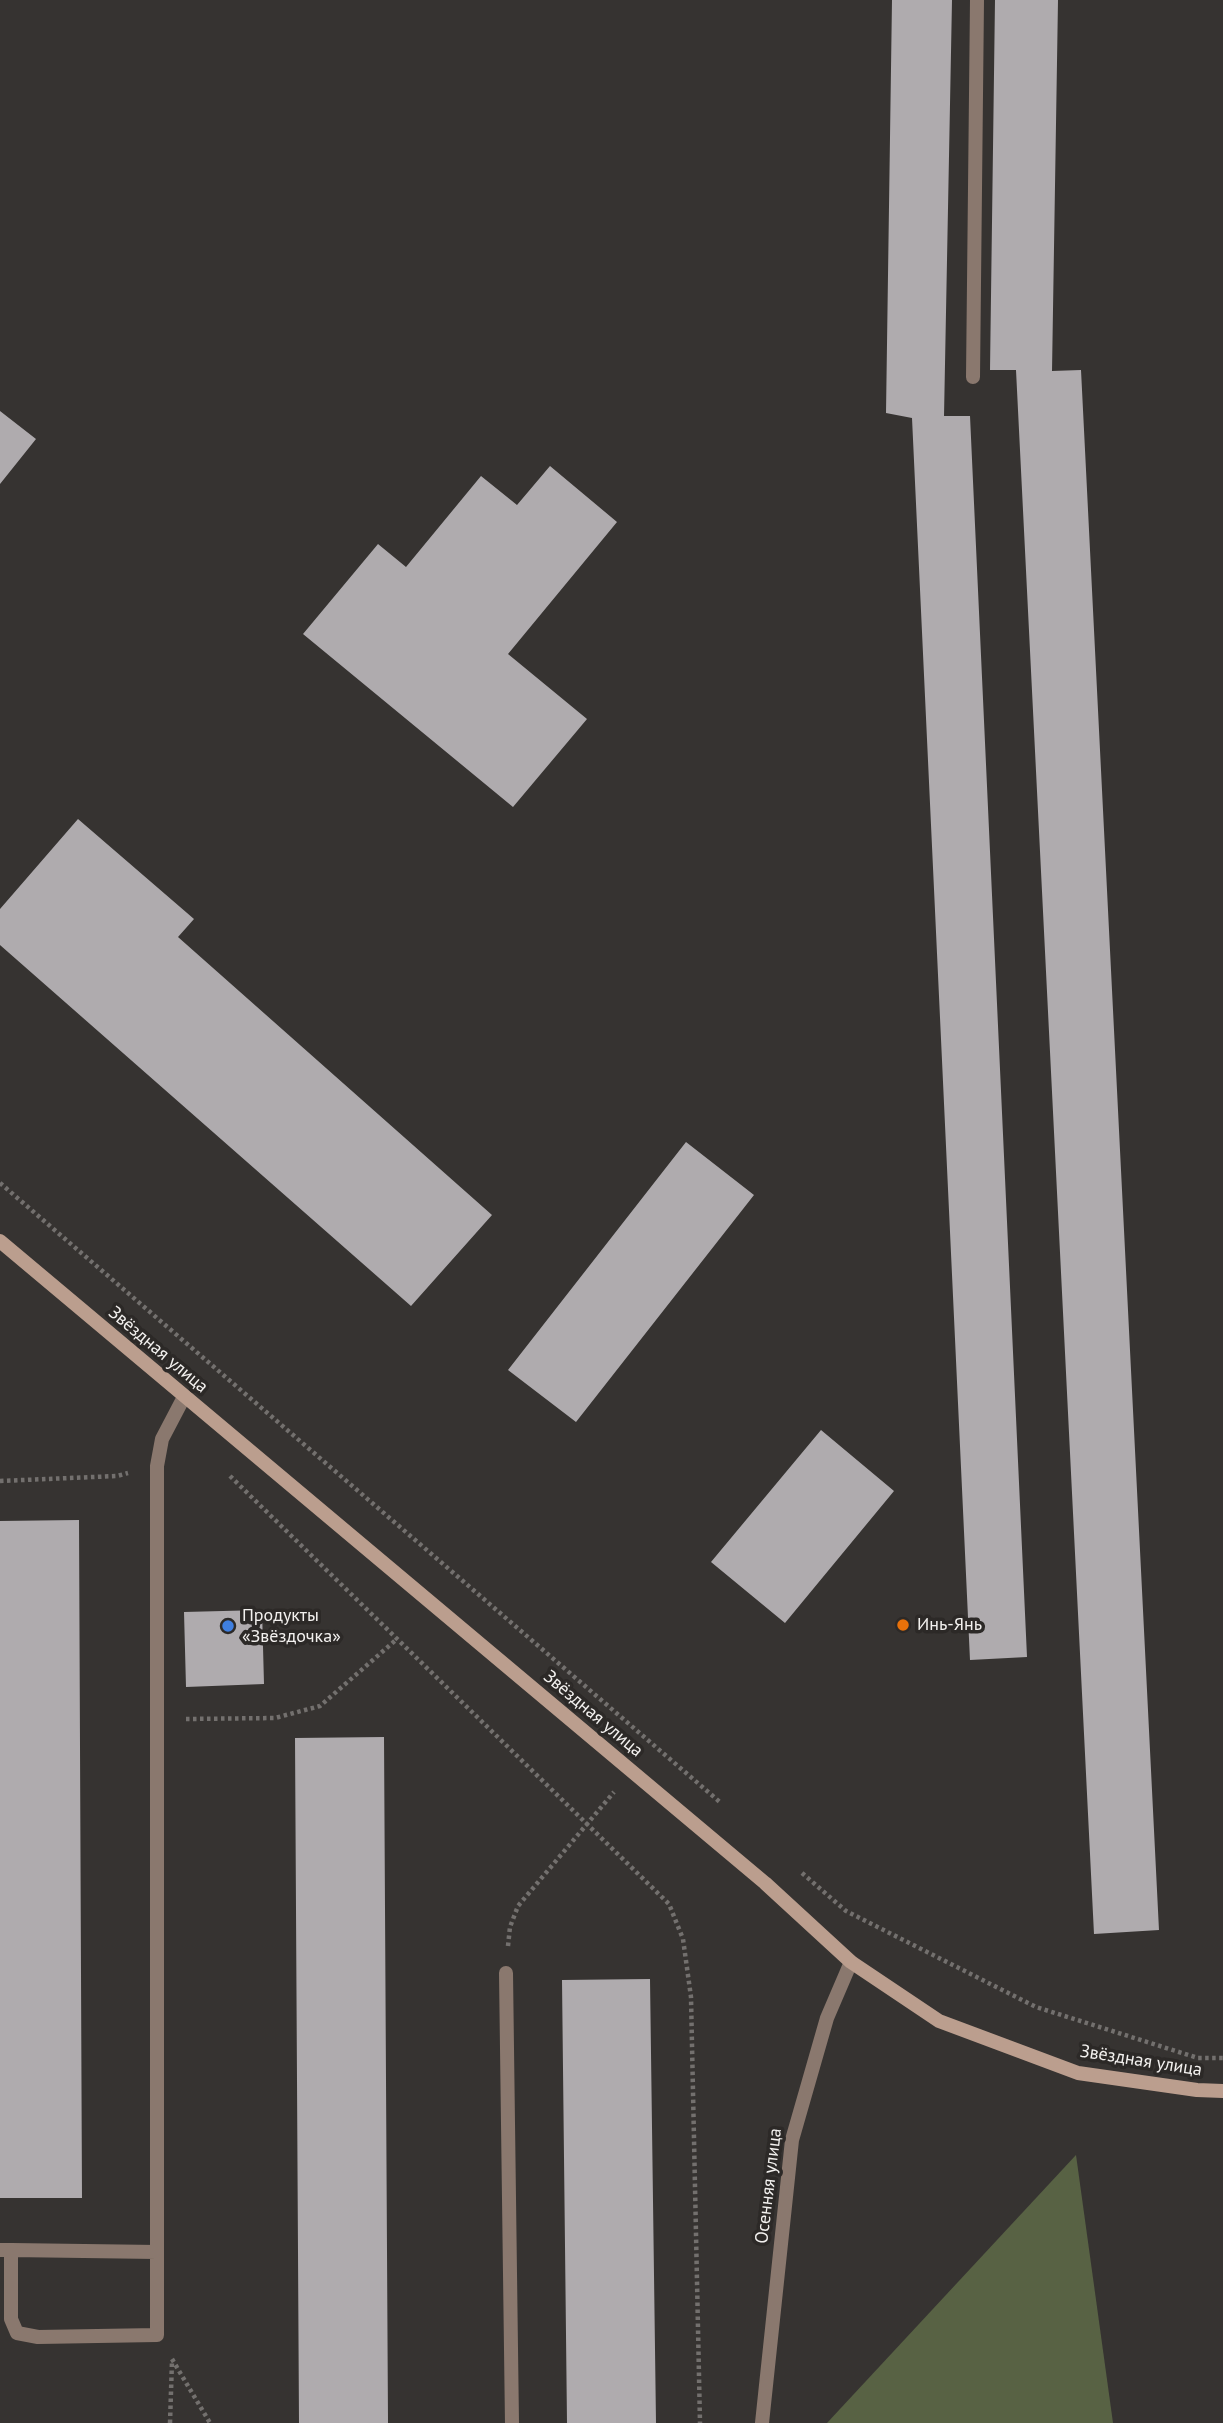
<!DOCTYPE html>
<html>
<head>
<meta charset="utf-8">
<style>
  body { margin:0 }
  canvas { display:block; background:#363331 }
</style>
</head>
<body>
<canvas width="1223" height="2423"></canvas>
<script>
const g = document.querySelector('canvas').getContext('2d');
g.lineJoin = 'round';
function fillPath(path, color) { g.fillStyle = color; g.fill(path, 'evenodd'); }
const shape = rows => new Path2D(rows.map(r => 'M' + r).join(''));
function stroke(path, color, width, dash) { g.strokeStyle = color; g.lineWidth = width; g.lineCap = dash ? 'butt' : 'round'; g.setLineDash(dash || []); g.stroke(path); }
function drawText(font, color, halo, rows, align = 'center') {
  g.font = font + ' "PT Sans",sans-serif'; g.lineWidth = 7; g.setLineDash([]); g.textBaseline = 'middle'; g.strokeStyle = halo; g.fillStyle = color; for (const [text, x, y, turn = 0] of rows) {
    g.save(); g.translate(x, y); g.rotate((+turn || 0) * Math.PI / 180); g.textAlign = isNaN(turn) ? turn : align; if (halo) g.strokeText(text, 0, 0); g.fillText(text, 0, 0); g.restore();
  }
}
fillPath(shape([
  [1076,2155,1113,2423,827,2423]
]), '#586244');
fillPath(shape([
  [892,0,952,0,944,416,970,416,1027,1657,970,1660,912,418,886,413],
  [995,0,1058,0,1052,371,1081,370,1159,1930,1094,1934,1016,370,990,370],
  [0,411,36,439,0,484],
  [550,466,617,522,508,654,587,719,513,807,303,634,378,544,406,567,481,476,517,505],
  [78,819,194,919,178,937,492,1215,411,1306,0,945,0,909],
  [686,1142,754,1195,576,1422,508,1370],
  [821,1430,894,1491,785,1623,711,1562],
  [79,1520,82,2198,0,2198,0,1521],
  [262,1610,264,1684,186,1687,184,1612],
  [384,1737,388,2423,299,2423,295,1738],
  [650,1979,656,2423,567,2423,562,1980]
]), '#afabae');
stroke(shape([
  [0,1183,721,1803],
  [230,1476,669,1904,683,1939,691,1997,700,2423],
  [0,1481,117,1476,128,1473],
  [186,1719,275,1718,320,1706,397,1639],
  [802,1873,846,1911,1036,2007,1198,2058,1223,2058],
  [508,1946,510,1927,518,1906,614,1792],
  [172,2359,210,2423],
  [170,2423,172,2361]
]), '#73706e', 4.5, [3.5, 3.5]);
stroke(shape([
  [973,377,977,0],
  [506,1973,512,2423],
  [0,2250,11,2250,11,2319,17,2333,38,2337,157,2335,157,1466,162,1439,184,1397],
  [11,2250,157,2252]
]), '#8a786e', 14);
stroke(shape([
  [762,2423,792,2140,827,2018,851,1962]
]), '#8a786e', 14);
stroke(shape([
  [0,1241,765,1883,851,1962,939,2021,1078,2073,1197,2090,1223,2091]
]), '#bb9e8e', 14);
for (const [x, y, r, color] of [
  [903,1625,7,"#e8710a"],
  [228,1626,7,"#3f7fe0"]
]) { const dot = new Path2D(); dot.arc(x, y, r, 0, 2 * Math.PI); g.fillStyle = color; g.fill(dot); stroke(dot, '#2c2927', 2.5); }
drawText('18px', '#f3f1ef', '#2c2927', [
  ["Звёздная улица",158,1350,40],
  ["Звёздная улица",593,1714,40],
  ["Звёздная улица",1141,2061,9],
  ["Осенняя улица",769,2186,-83]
]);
drawText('18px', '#f3f1ef', '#2c2927', [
  ["Продукты",242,1616],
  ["«Звёздочка»",242,1637],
  ["Инь-Янь",917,1625]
], 'left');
</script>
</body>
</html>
